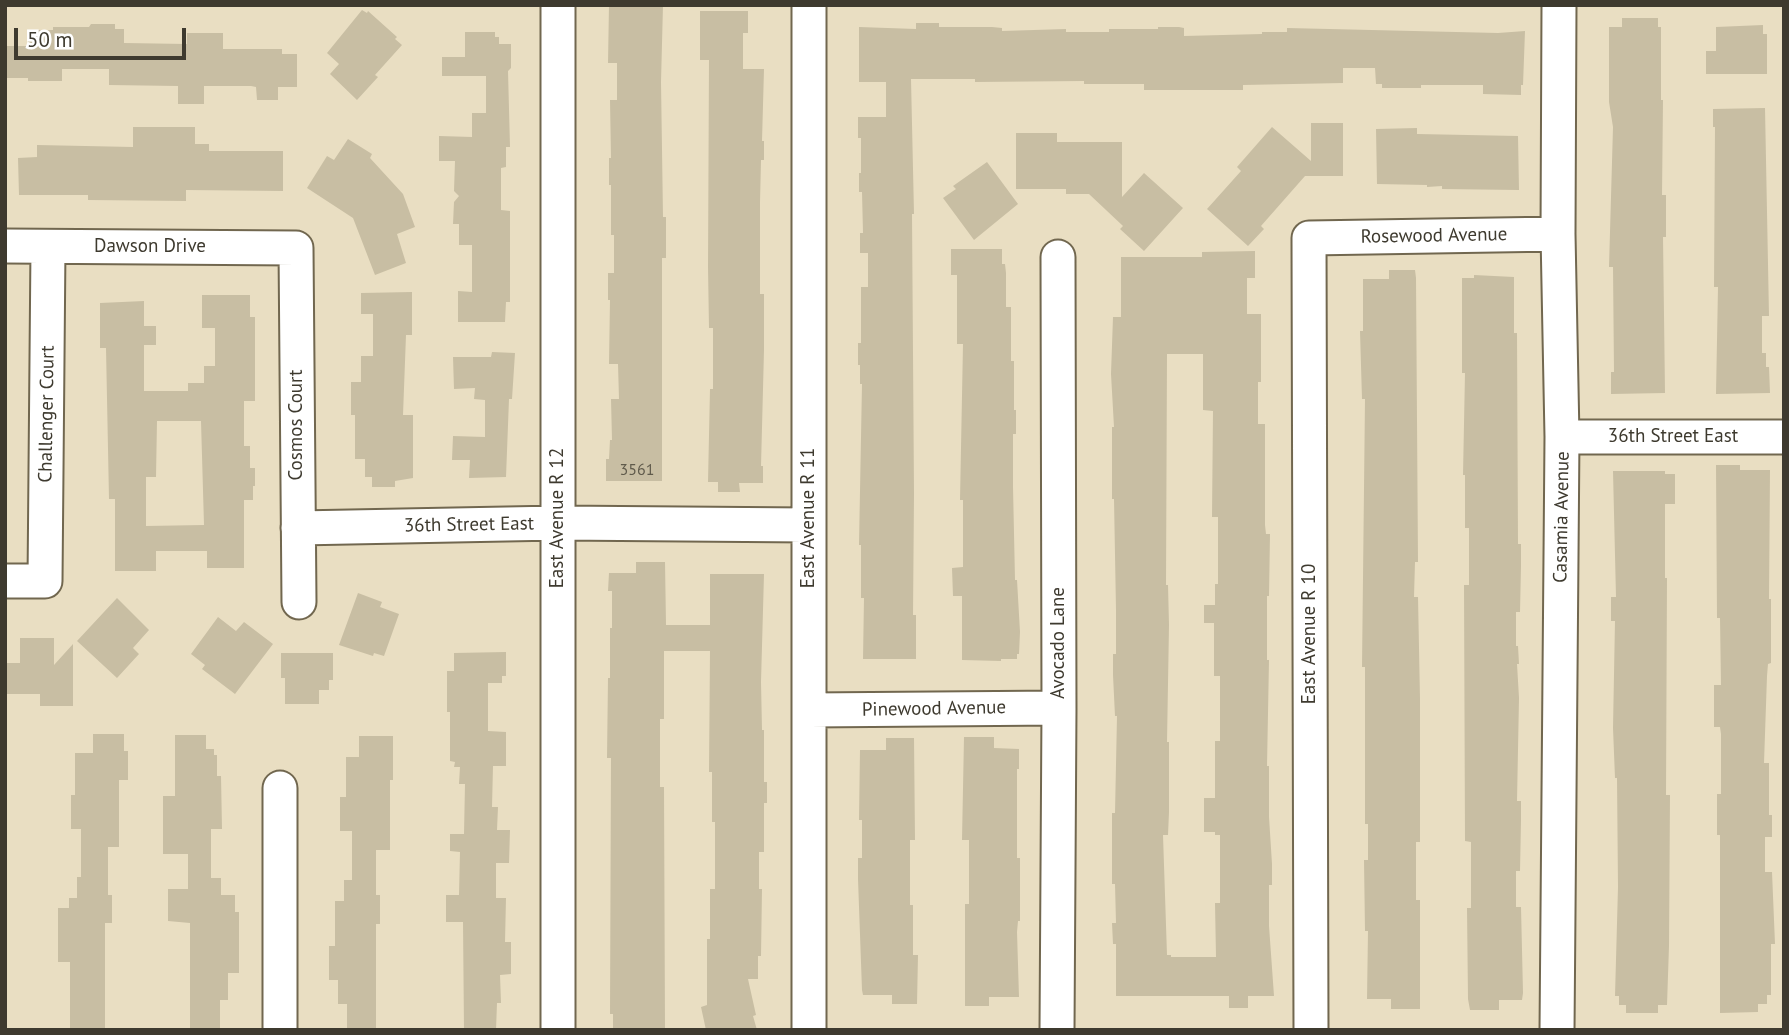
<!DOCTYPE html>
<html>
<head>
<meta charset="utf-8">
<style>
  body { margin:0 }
  #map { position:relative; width:1789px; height:1035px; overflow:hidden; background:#e9dec2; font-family:"PT Sans",sans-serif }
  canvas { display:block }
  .frame { position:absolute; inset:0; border:7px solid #3e3a2f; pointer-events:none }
  .scale { position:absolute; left:14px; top:28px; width:172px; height:32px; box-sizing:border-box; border:4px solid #3e3a2f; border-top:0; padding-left:9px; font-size:21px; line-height:24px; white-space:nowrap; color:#3e3a2f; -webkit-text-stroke:5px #fff; paint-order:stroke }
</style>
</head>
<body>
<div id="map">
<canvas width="1789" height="1035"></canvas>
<div class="frame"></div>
<div class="scale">50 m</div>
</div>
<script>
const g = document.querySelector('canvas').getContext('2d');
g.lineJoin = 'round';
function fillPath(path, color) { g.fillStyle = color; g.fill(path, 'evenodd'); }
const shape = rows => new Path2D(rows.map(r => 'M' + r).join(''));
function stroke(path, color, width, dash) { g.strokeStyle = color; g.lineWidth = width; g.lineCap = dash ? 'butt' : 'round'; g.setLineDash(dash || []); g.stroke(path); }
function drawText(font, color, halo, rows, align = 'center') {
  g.font = font + ' "PT Sans",sans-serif'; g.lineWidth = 5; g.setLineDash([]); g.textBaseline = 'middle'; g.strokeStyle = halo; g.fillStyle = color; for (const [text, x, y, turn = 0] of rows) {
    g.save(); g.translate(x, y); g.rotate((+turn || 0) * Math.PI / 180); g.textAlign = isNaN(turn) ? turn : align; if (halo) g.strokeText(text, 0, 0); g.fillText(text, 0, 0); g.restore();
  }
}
fillPath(shape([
  [609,5,663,5,661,82,663,217,666,217,666,258,662,258,662,481,606,481,606,459,609,459,610,440,612,440,611,399,619,399,618,364,609,364,610,300,608,300,608,273,614,273,614,235,611,235,611,185,609,185,609,158,611,158,610,100,617,100,617,63,608,63],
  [362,10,367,13,368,11,397,37,395,39,402,45,375,75,378,77,357,100,330,74,339,64,327,53],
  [700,11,748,11,748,33,743,33,743,69,764,69,762,141,764,141,764,160,761,160,760,202,760,294,764,294,764,350,761,466,763,466,763,483,739,483,740,492,718,492,718,482,708,482,710,389,713,389,713,328,709,328,708,267,709,60,700,60],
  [1622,18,1658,18,1658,27,1661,27,1661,100,1663,100,1662,195,1666,195,1666,237,1663,237,1665,393,1611,394,1611,372,1614,372,1613,267,1609,267,1613,127,1609,102,1609,27,1622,27],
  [916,23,939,23,939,27,992,27,1002,28,1002,31,1066,29,1066,32,1109,32,1109,29,1158,29,1158,27,1179,27,1184,28,1184,36,1262,34,1262,32,1287,32,1287,28,1498,33,1525,31,1523,85,1521,85,1521,95,1483,94,1483,85,1421,85,1421,88,1382,88,1382,84,1376,84,1375,68,1343,68,1343,83,1243,85,1243,90,1144,90,1144,84,1084,84,1084,81,975,82,975,79,911,79,914,214,912,214,914,494,913,615,916,615,916,659,863,659,864,598,861,598,861,545,859,545,862,384,860,384,860,365,858,365,858,343,861,343,861,287,868,287,868,253,860,253,860,233,863,233,862,192,859,192,859,173,861,173,861,138,858,138,858,117,886,117,886,82,859,82,859,27,916,29],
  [91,24,115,24,115,29,124,29,124,43,187,44,187,33,223,33,223,49,282,49,282,54,297,54,297,87,278,87,278,100,257,100,256,87,251,86,204,86,204,104,178,104,178,86,109,85,109,69,62,69,62,81,28,81,28,78,5,78,5,46,28,46,28,30,53,30,53,27,89,27],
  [1763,25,1763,34,1767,34,1767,74,1706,74,1706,51,1716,51,1716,27],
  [465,32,495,32,495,37,499,37,499,44,511,44,511,68,508,71,510,147,506,147,506,167,501,168,501,210,510,211,510,302,506,302,505,322,458,322,458,291,472,292,472,245,459,245,459,224,453,224,454,202,459,196,454,191,455,161,439,161,439,136,472,137,472,113,486,113,486,76,442,76,442,57,465,57],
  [1765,108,1769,316,1762,316,1762,353,1766,353,1766,367,1769,367,1770,393,1716,394,1718,287,1714,287,1715,127,1713,127,1713,109],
  [1311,123,1343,123,1343,176,1305,176,1261,226,1264,229,1248,246,1207,209,1241,171,1237,167,1272,127,1311,161],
  [133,127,195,127,195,144,209,144,209,151,283,151,283,191,186,190,186,201,88,200,88,195,19,195,18,158,37,157,37,145,133,147],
  [1417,128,1417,134,1518,136,1519,190,1442,189,1442,186,1427,187,1427,185,1377,184,1376,129],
  [1016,133,1057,133,1057,142,1122,142,1122,197,1144,173,1183,208,1144,251,1120,229,1123,226,1089,194,1066,194,1066,189,1016,189],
  [348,139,372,154,370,158,403,194,415,227,397,234,406,263,375,275,353,218,307,188,327,156,334,160],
  [987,162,1018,204,974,240,943,198,956,189,953,186],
  [951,249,1002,249,1002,264,1005,264,1006,273,1006,307,1011,307,1011,361,1014,361,1014,410,1016,410,1016,434,1013,434,1013,487,1015,580,1017,580,1020,632,1019,654,1017,654,1017,659,1001,659,1001,661,962,660,962,596,953,596,952,568,963,567,963,500,960,500,963,344,957,344,957,275,951,275],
  [1255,251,1255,278,1247,278,1247,314,1261,314,1261,382,1258,382,1258,424,1265,424,1265,525,1266,534,1270,534,1269,596,1267,596,1267,660,1269,660,1267,766,1269,766,1269,817,1272,864,1272,885,1269,885,1269,926,1274,996,1248,996,1248,1008,1229,1008,1229,996,1116,996,1116,944,1113,944,1112,923,1116,923,1115,884,1112,884,1112,813,1115,813,1117,716,1115,716,1113,675,1113,654,1116,654,1116,610,1114,499,1112,499,1112,427,1114,427,1111,374,1113,317,1121,317,1121,257,1202,257,1202,252],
  [1167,354,1203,354,1203,410,1213,411,1212,517,1218,517,1218,584,1215,584,1215,605,1204,605,1204,623,1214,623,1214,676,1220,676,1220,741,1215,741,1215,798,1204,798,1204,832,1215,832,1215,835,1220,835,1220,903,1215,903,1216,957,1171,957,1171,955,1167,955,1163,835,1168,835,1169,812,1169,742,1167,742,1169,625,1168,585,1166,585],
  [1389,270,1415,270,1416,278,1418,562,1415,562,1414,597,1418,597,1420,699,1420,842,1416,842,1416,900,1420,900,1420,1009,1391,1009,1391,999,1367,999,1368,931,1365,931,1364,860,1368,860,1368,824,1365,824,1365,667,1362,667,1365,399,1362,399,1360,331,1363,331,1363,279,1389,279],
  [1474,275,1514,277,1514,333,1517,333,1518,544,1521,544,1521,566,1520,612,1516,612,1516,646,1518,646,1519,664,1517,664,1519,698,1517,801,1521,801,1521,820,1520,871,1516,871,1516,907,1521,907,1523,993,1522,1000,1499,1000,1499,1010,1470,1010,1468,999,1467,908,1471,908,1471,842,1465,841,1464,585,1469,585,1469,528,1465,528,1465,475,1463,475,1465,373,1462,373,1462,278,1474,278],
  [412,292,412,335,406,335,403,415,413,415,413,478,395,481,395,487,372,487,372,477,365,477,365,459,355,459,355,415,351,415,351,382,361,382,361,356,373,356,373,314,361,314,361,293],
  [202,295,250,295,250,317,255,317,255,401,244,401,244,446,250,446,250,468,255,468,255,486,253,486,253,500,244,500,244,568,207,568,207,551,156,551,156,571,115,571,115,499,109,499,106,348,100,348,100,303,144,301,144,326,156,326,156,345,144,345,144,391,188,391,188,383,204,383,204,366,215,366,215,328,202,328],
  [157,421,201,421,204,525,146,526,146,477,156,477],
  [492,352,515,353,512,399,509,399,506,477,469,478,470,460,452,460,453,436,485,437,485,400,474,399,475,388,454,389,453,357,491,357],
  [1716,465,1740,465,1740,470,1770,470,1769,599,1771,599,1771,663,1768,664,1767,676,1764,763,1769,763,1769,815,1772,815,1772,837,1765,837,1765,872,1772,872,1775,944,1771,944,1771,995,1767,995,1767,1004,1758,1004,1758,1012,1720,1013,1720,835,1717,835,1717,794,1721,794,1721,734,1720,727,1714,727,1714,685,1721,685,1720,618,1717,618],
  [1613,471,1665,471,1665,474,1675,474,1675,504,1665,504,1665,578,1667,578,1666,795,1670,795,1669,946,1667,1005,1658,1005,1658,1013,1626,1013,1626,1005,1619,1005,1619,996,1615,996,1618,887,1617,778,1615,778,1613,728,1615,621,1611,621,1611,597,1616,597],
  [636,562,665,562,666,625,710,625,710,574,764,574,761,682,762,730,764,730,764,782,767,782,767,803,764,803,764,852,759,852,759,889,762,889,761,956,758,956,758,979,748,979,756,1015,753,1016,757,1030,706,1030,701,1007,707,1005,707,939,710,939,710,889,715,889,715,822,712,822,712,772,709,772,710,651,664,651,664,719,660,719,660,787,664,787,665,1030,613,1030,613,1014,610,1014,611,758,607,758,608,678,610,678,610,628,612,628,612,591,608,591,609,573,636,573],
  [358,593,382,602,380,607,399,614,384,656,374,653,373,656,339,645],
  [117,598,149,630,133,648,139,654,117,678,77,641],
  [218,617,236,631,244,622,273,644,235,694,202,669,205,665,191,654],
  [20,638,54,638,54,665,73,644,73,706,40,706,40,694,5,694,5,663,20,663],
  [506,652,506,676,502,676,502,683,488,683,488,731,506,732,506,766,493,766,492,807,498,807,497,830,510,830,509,863,496,863,496,898,506,898,505,942,511,942,511,974,500,975,501,1003,497,1003,496,1030,464,1030,463,922,446,922,446,895,459,895,460,852,450,851,450,834,464,834,465,784,459,784,460,767,454,767,455,762,450,761,450,712,447,712,447,671,454,671,454,653],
  [281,653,333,653,333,680,329,680,329,690,319,690,319,704,285,704,285,678,281,678],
  [93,734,124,734,124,751,128,751,128,780,119,780,119,847,108,847,108,895,112,895,112,923,105,923,105,1030,70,1030,70,962,58,962,58,908,69,908,69,898,77,898,77,877,81,877,81,829,71,829,71,795,75,795,75,753,93,753],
  [175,735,206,735,206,749,214,749,214,755,217,755,217,776,221,776,222,829,211,829,211,878,221,878,221,895,235,895,235,912,239,912,239,973,228,973,228,1000,220,1000,220,1030,190,1030,190,923,168,921,168,889,188,889,188,854,163,854,163,796,175,796],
  [359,736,393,736,393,780,390,780,390,850,376,850,376,895,380,895,380,924,376,924,376,1030,347,1030,347,1004,338,1004,338,980,329,980,329,946,335,946,335,901,344,901,344,880,352,880,352,831,340,831,340,797,346,797,346,757,359,757],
  [964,737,994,737,994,748,1019,749,1019,769,1017,769,1017,858,1020,858,1020,921,1018,921,1017,932,1019,997,989,997,989,1006,965,1006,965,904,969,904,969,840,962,840],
  [886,738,914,738,915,840,910,840,910,905,913,905,913,955,918,955,917,1004,892,1004,892,995,863,995,862,990,858,879,858,858,862,858,862,820,859,820,860,750,886,750]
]), '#c8bea3');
const minor = shape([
  [5,246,296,248,299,602],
  [1562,437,1784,437],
  [298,528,558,523,808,525],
  [5,581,45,581,48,247],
  [809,710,1059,708],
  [280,1030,280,788],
  [558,1030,558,5],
  [809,1030,809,5],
  [1057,1030,1059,708,1058,257],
  [1311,1030,1309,238,1558,234],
  [1557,1030,1562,437,1558,234,1559,5]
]);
stroke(minor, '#71674f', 37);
stroke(minor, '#fff', 33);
drawText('16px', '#605b4c', null, [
  ["3561",637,470]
]);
drawText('19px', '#3e3a2f', '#fff', [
  ["Rosewood Avenue",1434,236,-1],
  ["Dawson Drive",150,247],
  ["Challenger Court",47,414,-89],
  ["Cosmos Court",297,425,-90],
  ["36th Street East",1673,437],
  ["Casamia Avenue",1562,517,-89],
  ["East Avenue R 12",558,518,-90],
  ["East Avenue R 11",809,518,-90],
  ["36th Street East",469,525,-1],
  ["East Avenue R 10",1310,634,-90],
  ["Avocado Lane",1059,643,-90],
  ["Pinewood Avenue",934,709,-1]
]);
</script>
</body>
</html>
